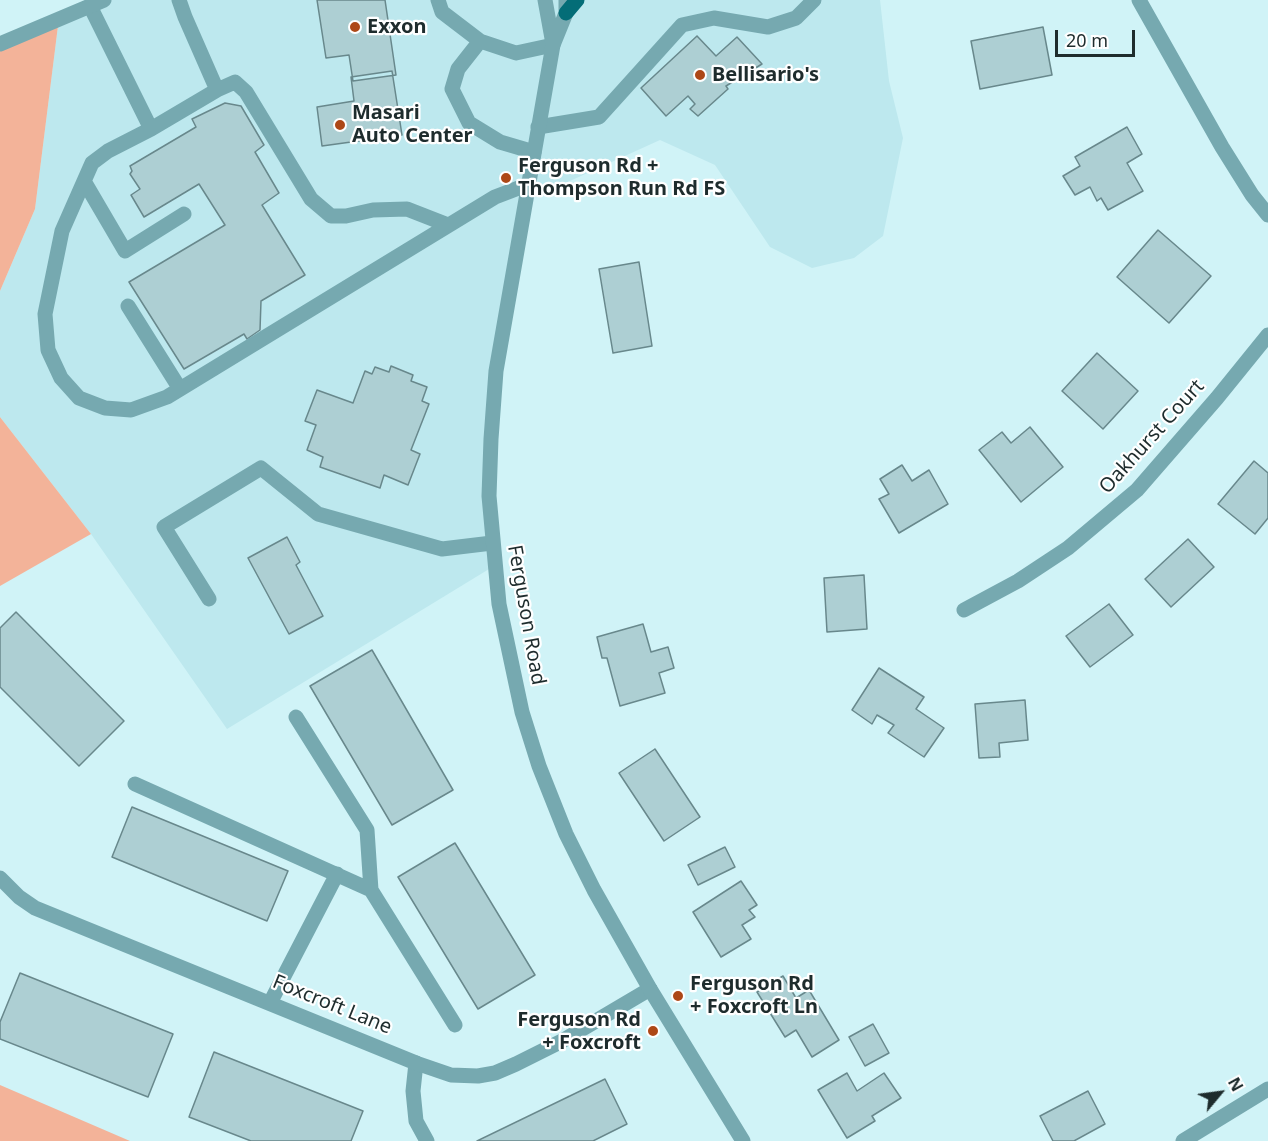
<!DOCTYPE html>
<html>
<head>
<meta charset="utf-8">
<style>
  body { margin:0 }
  #map { position:relative; width:1268px; height:1141px; overflow:hidden; background:#d0f3f7; font-family:"Noto Sans",sans-serif }
  canvas { display:block }
  .north { position:absolute; left:1190px; top:1063px; width:60px; height:60px; -webkit-text-stroke:4px #fff; paint-order:stroke; rotate:61deg; font-size:16px; font-weight:700; line-height:24px; text-align:center; color:#1e2c2d }
  .north::after { content:''; display:block; margin:auto; width:21px; height:27px; background:#1e2c2d; clip-path:polygon(50% 0,100% 100%,50% 72%,0 100%) }
  .scale { position:absolute; left:1055px; top:30px; width:80px; height:27px; box-sizing:border-box; border:3px solid #1e2c2d; border-top:0; padding-left:8px; font-size:18px; line-height:21px; white-space:nowrap; color:#1e2c2d; -webkit-text-stroke:4px #fff; paint-order:stroke }
</style>
</head>
<body>
<div id="map">
<canvas width="1268" height="1141"></canvas>
<div class="north">N</div>
<div class="scale">20 m</div>
</div>
<script>
const g = document.querySelector('canvas').getContext('2d');
g.lineJoin = 'round';
function fillPath(path, color) { g.fillStyle = color; g.fill(path, 'evenodd'); }
const shape = rows => new Path2D(rows.map(r => 'M' + r).join(''));
function stroke(path, color, width, dash) { g.strokeStyle = color; g.lineWidth = width; g.lineCap = dash ? 'butt' : 'round'; g.setLineDash(dash || []); g.stroke(path); }
function drawText(font, color, halo, rows, align = 'center') {
  g.font = font + ' "Noto Sans",sans-serif'; g.lineWidth = 4.5; g.setLineDash([]); g.textBaseline = 'middle'; g.strokeStyle = halo; g.fillStyle = color; for (const [text, x, y, turn = 0] of rows) {
    g.save(); g.translate(x, y); g.rotate((+turn || 0) * Math.PI / 180); g.textAlign = isNaN(turn) ? turn : align; if (halo) g.strokeText(text, 0, 0); g.fillText(text, 0, 0); g.restore();
  }
}
fillPath(shape([
  [104,0,880,0,889,81,903,138,883,236,854,258,812,268,770,247,715,165,660,140,526,201,496,371,494,566,227,729,91,534,0,417,0,291,35,209,59,18]
]), '#bde8ee');
fillPath(shape([
  [59,18,35,209,0,291,0,44],
  [0,417,91,534,0,586],
  [0,1085,130,1141,0,1141]
]), '#f3b399');
const building = shape([
  [317,0,385,0,396,75,353,81,349,55,326,58,317,0],
  [1043,27,1052,75,980,89,971,41,1043,27],
  [697,36,716,56,737,37,762,64,726,86,728,89,698,116,690,109,695,104,688,96,666,116,641,88,697,36],
  [392,71,402,135,322,146,317,107,354,101,351,77,392,71],
  [225,103,241,106,264,145,255,152,279,193,262,205,305,275,261,301,260,330,247,339,244,334,184,369,129,282,225,225,199,184,144,217,131,195,140,189,130,174,132,171,130,166,196,127,192,119,225,103],
  [1127,127,1142,154,1127,163,1143,191,1108,210,1101,198,1097,201,1090,187,1075,195,1063,176,1080,166,1075,157,1127,127],
  [1158,230,1211,276,1169,323,1117,277,1158,230],
  [639,262,652,346,613,353,599,269,639,262],
  [1097,353,1138,391,1103,429,1062,391,1097,353],
  [391,366,413,375,411,381,427,387,422,401,429,404,411,450,420,454,408,485,384,475,380,488,320,467,323,457,307,450,316,425,305,421,317,390,353,403,365,371,372,374,375,367,389,372,391,366],
  [1030,427,1063,467,1021,502,979,450,1002,432,1011,443,1030,427],
  [1254,461,1268,473,1268,518,1255,534,1218,504,1254,461],
  [902,465,912,481,929,470,948,504,899,533,879,499,889,494,880,479,902,465],
  [287,537,300,562,296,565,323,616,289,634,248,558,287,537],
  [1188,539,1214,567,1171,607,1145,579,1188,539],
  [864,575,867,629,827,632,824,578,864,575],
  [1109,604,1133,635,1090,667,1066,636,1109,604],
  [16,612,124,721,79,766,0,687,0,628,16,612],
  [643,624,651,652,668,647,674,668,659,673,665,693,620,706,607,658,602,658,597,637,643,624],
  [372,650,453,790,392,825,310,686,372,650],
  [879,668,924,697,916,709,944,728,924,757,888,733,894,725,877,715,872,724,852,710,879,668],
  [1025,700,1028,740,999,743,1000,757,979,758,975,704,1025,700],
  [655,749,700,817,664,841,619,773,655,749],
  [132,807,288,871,267,921,112,857,132,807],
  [455,843,535,975,478,1009,398,877,455,843],
  [725,847,735,867,698,885,688,865,725,847],
  [741,881,757,905,749,910,755,917,742,925,751,939,721,957,693,912,741,881],
  [20,973,173,1034,148,1097,0,1039,0,1022,20,973],
  [783,976,796,998,809,990,839,1040,812,1057,796,1030,785,1037,757,992,783,976],
  [873,1024,889,1053,865,1066,849,1037,873,1024],
  [214,1052,363,1111,351,1141,251,1141,189,1117,214,1052],
  [847,1073,857,1091,884,1073,901,1098,872,1116,875,1121,847,1138,818,1090,847,1073],
  [605,1079,627,1124,593,1141,477,1141,605,1079],
  [1088,1091,1105,1124,1074,1141,1053,1141,1040,1116,1088,1091]
]);
fillPath(building, '#adcfd3');
stroke(building, '#68888c', 1.5);
stroke(shape([
  [438,0,442,12,480,41,516,53,553,45],
  [90,6,151,129,217,90,185,17,179,0],
  [480,41,458,69,452,89,469,123,500,142,534,152],
  [217,90,235,82,246,92,311,199,331,216,346,216,373,210,407,209,448,225],
  [538,127,599,117,682,25,714,18,768,27,796,18,814,0],
  [151,129,108,151,92,163,62,231,45,314,48,350,61,378,79,398,105,408,131,410,167,397,495,197,529,184],
  [84,181,125,251,184,214],
  [128,306,180,389],
  [209,599,164,527,261,468,318,514,442,549,492,543],
  [416,1063,413,1091,416,1121,427,1141]
]), '#76a9b0', 15);
stroke(shape([
  [1139,0,1222,147,1252,195,1268,215],
  [964,610,1018,581,1068,548,1137,490,1217,398,1268,335],
  [296,717,367,830,371,890],
  [135,784,371,890,455,1025],
  [0,878,19,897,35,908,416,1063,451,1075,478,1076,495,1073,516,1064,562,1041,650,989],
  [270,1003,337,874],
  [1183,1141,1268,1089]
]), '#76a9b0', 15);
stroke(shape([
  [545,0,553,44],
  [566,0,566,13,553,45,496,371,491,439,489,496,499,604,522,712,539,766,566,834,594,890,650,989,743,1141],
  [0,44,104,0]
]), '#76a9b0', 15);
stroke(shape([
  [566,13,577,0]
]), '#046d77', 15);
for (const [x, y, r, color] of [
  [355,27,6,"#ad4817"],
  [700,75,6,"#ad4817"],
  [340,125,6,"#ad4817"],
  [506,178,6,"#ad4817"],
  [678,996,6,"#ad4817"],
  [653,1031,6,"#ad4817"]
]) { const dot = new Path2D(); dot.arc(x, y, r, 0, 2 * Math.PI); g.fillStyle = color; g.fill(dot); stroke(dot, '#fff', 2); }
drawText('bold 20px', '#1e2c2d', '#fff', [
  ["Exxon",367,27],
  ["Bellisario's",712,75],
  ["Masari",352,113],
  ["Auto Center",352,136],
  ["Ferguson Rd +",518,166],
  ["Thompson Run Rd FS",518,189],
  ["Ferguson Rd",690,984],
  ["+ Foxcroft Ln",690,1007],
  ["Ferguson Rd",641,1020,"right"],
  ["+ Foxcroft",641,1043,"right"]
], 'left');
drawText('20px', '#1e2c2d', '#fff', [
  ["Oakhurst Court",1152,437,-48],
  ["Ferguson Road",526,615,80],
  ["Foxcroft Lane",332,1005,22]
]);
</script>
</body>
</html>
